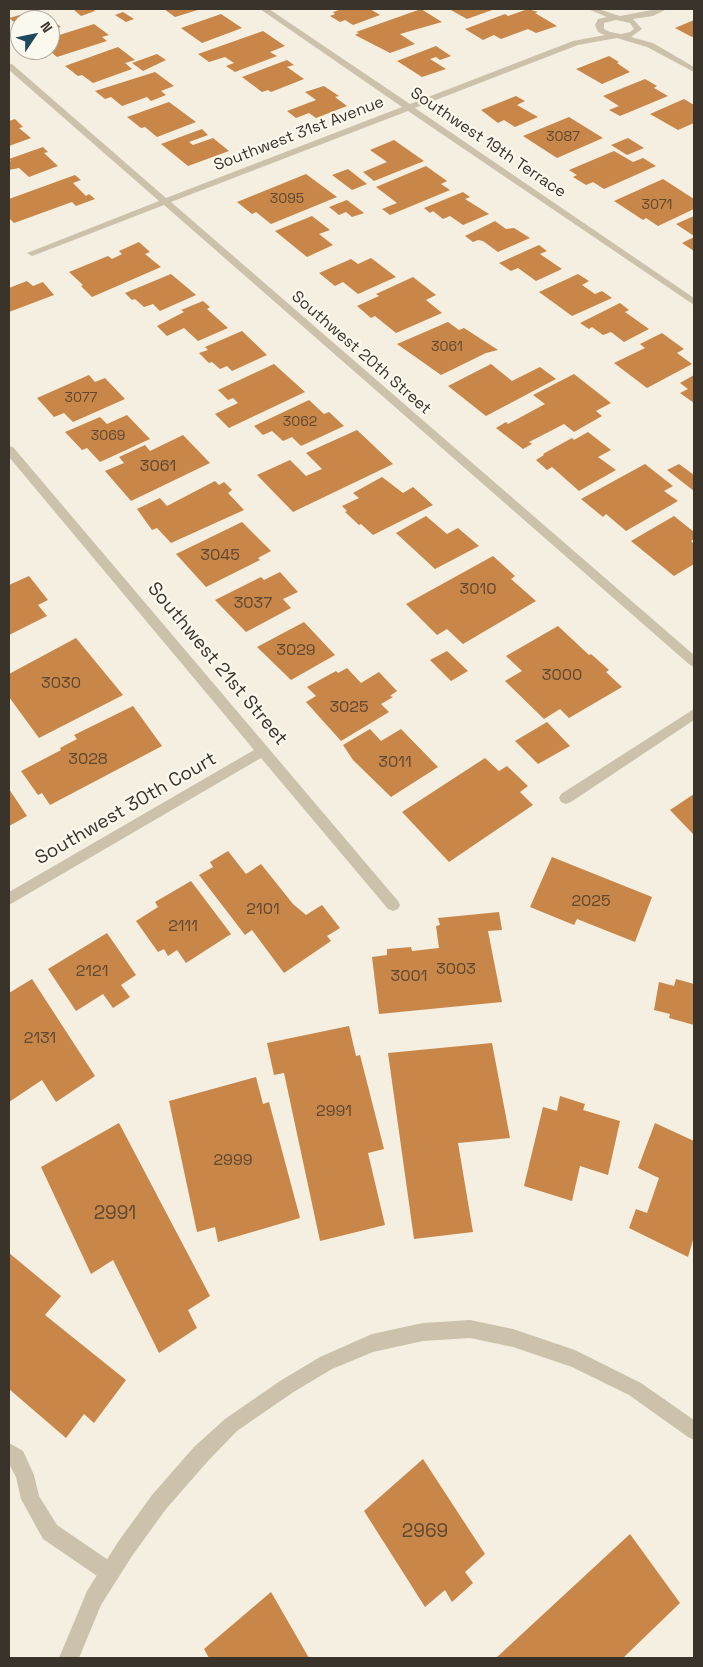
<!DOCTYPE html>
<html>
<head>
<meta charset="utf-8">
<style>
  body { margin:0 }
  #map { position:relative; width:703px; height:1667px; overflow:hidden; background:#f4efe0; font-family:"Space Grotesk",sans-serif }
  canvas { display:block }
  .frame { position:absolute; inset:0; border:10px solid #3a332a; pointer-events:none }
  .north { position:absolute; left:10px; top:10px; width:50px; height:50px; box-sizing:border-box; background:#fbf8ed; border:1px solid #aea99f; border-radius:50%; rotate:56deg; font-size:14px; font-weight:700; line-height:20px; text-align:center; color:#3a332a }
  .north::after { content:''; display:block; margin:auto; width:18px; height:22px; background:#1e4a5d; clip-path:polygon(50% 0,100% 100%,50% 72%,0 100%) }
</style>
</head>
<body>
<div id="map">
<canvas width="703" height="1667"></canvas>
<div class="frame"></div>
<div class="north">N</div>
</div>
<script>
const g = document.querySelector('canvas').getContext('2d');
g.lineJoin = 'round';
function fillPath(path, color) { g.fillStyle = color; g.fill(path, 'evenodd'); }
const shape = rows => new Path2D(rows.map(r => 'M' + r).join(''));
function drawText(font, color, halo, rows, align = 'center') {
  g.font = font + ' "Space Grotesk",sans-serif'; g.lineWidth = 4.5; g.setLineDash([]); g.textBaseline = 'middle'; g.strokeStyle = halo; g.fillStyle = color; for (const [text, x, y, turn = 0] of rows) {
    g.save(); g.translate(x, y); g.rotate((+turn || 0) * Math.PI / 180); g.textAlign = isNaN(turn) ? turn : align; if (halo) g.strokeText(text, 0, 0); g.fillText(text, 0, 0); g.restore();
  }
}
fillPath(shape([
  [73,9,92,9,95,11,81,16],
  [164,9,201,9,175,17],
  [342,9,370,9,380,15,353,25,345,20,340,22,330,16,335,14,333,12],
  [421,9,442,22,400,34,415,44,390,53,355,35,359,33,356,32],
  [449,9,495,9,467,19],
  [528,9,538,12,535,13,557,26,536,33,528,29,501,39,494,35,483,40,465,29,505,14,508,16],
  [38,10,61,27,50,31,50,20,20,20,20,27,9,18],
  [123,12,134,19,126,22,115,15],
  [221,14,242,28,202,43,181,28],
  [694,20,694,36,692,37,675,28],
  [94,24,109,35,102,37,107,41,57,57,50,51,53,50,50,49,50,38],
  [263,31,285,46,270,52,277,56,235,72,226,66,234,63,225,57,209,62,198,54],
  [436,46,451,56,440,60,436,57,430,59,446,69,422,77,397,61],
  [118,47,135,60,125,63,132,69,93,83,82,75,78,76,65,66],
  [157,54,166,60,143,71,132,63],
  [609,56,619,62,617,63,630,72,602,84,576,69],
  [287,60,294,65,287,67,304,79,271,92,268,90,262,92,242,77],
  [155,72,174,86,161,91,166,95,151,101,147,97,122,106,111,97,105,99,95,91],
  [645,79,657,86,654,88,668,96,620,116,609,110,619,106,603,96],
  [324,86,339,96,335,97,347,106,316,118,309,113,296,118,287,111,316,100,305,92],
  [516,96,525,101,517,105,538,117,515,127,504,120,498,123,481,110],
  [684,99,694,105,694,123,678,130,650,114],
  [169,102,196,122,157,137,145,127,141,128,127,117],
  [569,117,603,138,557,158,523,136],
  [15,119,23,127,19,128,31,138,9,146,9,121],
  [202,129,208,135,189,142,193,145,213,138,229,151,188,166,161,144],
  [628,138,644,148,627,155,611,145],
  [394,140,424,161,374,181,363,172,387,162,370,150],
  [43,147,48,152,44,153,58,166,29,177,19,168,9,170,9,162,11,161,9,159],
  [614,151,633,162,643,158,656,166,604,189,593,182,586,185,573,177,577,175,569,170],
  [426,166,447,181,441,184,450,190,390,215,382,209,397,203,376,187],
  [348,169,367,184,352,190,332,175],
  [306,174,337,197,271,224,256,212,252,214,237,202],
  [75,175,81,180,73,183,86,196,89,194,95,199,76,206,72,202,14,223,9,218,9,199],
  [663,179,694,199,694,209,658,226,646,218,643,220,614,201],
  [463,192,470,197,465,199,489,214,463,225,450,216,443,219,433,211,430,213,424,208],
  [347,200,364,213,352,217,346,212,339,215,329,207],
  [312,216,330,230,319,234,333,245,307,257,275,231],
  [694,216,694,236,676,224],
  [495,221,506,229,514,228,530,238,498,252,483,241,478,240,473,242,465,236],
  [694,237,694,251,682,243],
  [139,242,150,252,145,254,161,267,92,297,81,286,83,285,69,272,108,256,112,259,122,254,119,251],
  [539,245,547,251,540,254,562,269,536,281,518,268,511,271,499,263],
  [371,258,396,277,358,294,343,282,335,286,319,273,351,259,358,264],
  [171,274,196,295,160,311,153,304,144,307,135,299,132,300,125,293],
  [578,274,589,281,582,285,595,294,602,291,612,298,572,316,539,292],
  [413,277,436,295,426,300,442,313,396,333,375,316,371,318,357,306,379,296,376,294],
  [27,281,33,286,43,282,54,295,9,312,9,288],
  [203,301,210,307,207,309,228,328,198,341,184,328,167,336,157,326,184,312,181,310],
  [620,303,629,310,625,312,649,329,624,342,611,332,603,335,592,327,589,329,580,323],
  [448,322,459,330,464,328,498,350,486,353,441,375,397,344],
  [242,331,267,355,232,371,227,366,220,369,212,362,209,363,199,353,208,350,205,347],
  [662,333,684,349,677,353,692,364,647,388,614,363,645,348,640,344],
  [274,364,305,392,229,428,215,414,238,403,233,398,228,400,218,390],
  [491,364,512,381,540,367,556,379,486,416,448,386],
  [574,374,611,403,596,411,602,416,574,432,564,424,529,442,532,444,523,449,496,428,506,422,508,424,545,404,533,395],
  [89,375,95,382,105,378,125,399,73,422,64,413,54,417,37,398],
  [694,375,694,403,680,393,688,389,680,383],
  [309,400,324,414,329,412,344,426,301,446,292,437,283,441,272,431,263,435,254,426],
  [127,415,150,439,100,462,87,448,82,450,65,432,100,417,107,424],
  [357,430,393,464,293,512,257,475,290,460,306,476,322,469,306,453],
  [588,432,611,450,598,457,616,470,579,491,552,467,547,470,536,460,544,455,543,454,572,438,574,440],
  [183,435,210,463,131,501,105,471,124,463,119,457,145,445,150,451],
  [645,464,673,486,664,491,678,501,626,531,606,514,603,517,581,499],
  [679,464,694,475,694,491,667,470],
  [382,477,403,493,413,487,433,505,373,535,361,524,359,525,345,512,347,511,342,506,359,498,353,493],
  [215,481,219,485,224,482,232,490,228,493,244,510,171,543,157,528,152,530,137,509,160,498,167,506],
  [426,516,447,534,458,528,479,546,435,569,396,533],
  [674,516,694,532,694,539,691,541,694,544,694,564,674,576,631,541],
  [242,522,271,551,258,558,260,560,206,587,176,554],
  [493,556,515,576,511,579,536,601,463,644,447,629,437,635,406,604],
  [280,572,298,592,283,599,291,608,246,632,215,600,261,577,264,580],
  [29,576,48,600,38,605,47,616,9,635,9,585],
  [304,622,335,655,291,680,257,647],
  [558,626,589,655,591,654,609,670,606,672,622,687,569,718,560,709,544,719,505,681,522,671,506,656],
  [76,638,123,695,39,738,9,697,9,674],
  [447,651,468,671,451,681,430,660],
  [347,668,361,683,379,672,397,691,390,696,393,697,381,704,389,712,341,741,306,702,316,696,307,687,336,671,338,673],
  [133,706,162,746,50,805,42,793,38,795,21,771,61,750,60,748,77,739,74,735],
  [547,722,570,746,538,764,515,741],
  [370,729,381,741,401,729,438,767,391,797,353,760,343,745],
  [485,758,499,771,507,766,528,786,520,792,533,805,449,862,402,812],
  [9,789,27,816,9,826],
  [694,794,694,835,670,810],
  [228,851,246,874,261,864,293,904,306,915,322,905,340,928,327,936,331,941,284,973,252,930,245,935,199,875,213,867,210,862],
  [552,857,652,897,635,942,577,919,574,925,530,907],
  [191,881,231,934,186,963,177,950,168,956,164,949,158,952,136,921,158,907,155,902],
  [499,912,502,930,488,931,502,1002,379,1014,372,957,387,955,387,949,411,947,412,951,439,948,436,926,440,925,438,918],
  [107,933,136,975,121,985,130,997,113,1008,103,994,76,1011,48,969],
  [32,979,95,1076,56,1102,42,1080,9,1102,9,1002,10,1000,9,993],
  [676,979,694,984,694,1025,669,1018,670,1014,654,1010,659,982,674,986],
  [349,1026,356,1056,360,1055,384,1149,368,1153,385,1225,320,1241,284,1073,274,1075,267,1043],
  [492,1043,510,1138,458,1143,473,1232,414,1239,388,1053],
  [256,1077,263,1104,269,1102,300,1218,218,1242,215,1227,197,1232,169,1101],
  [560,1096,585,1104,583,1110,620,1121,608,1175,580,1166,572,1201,524,1186,543,1107,557,1111],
  [119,1123,210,1296,188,1310,197,1328,159,1353,113,1260,91,1274,41,1167],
  [655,1123,694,1141,694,1237,688,1257,629,1228,636,1209,647,1213,659,1178,638,1168],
  [9,1253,61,1296,45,1315,126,1380,94,1423,84,1414,66,1438,9,1389],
  [423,1459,485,1554,465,1572,473,1583,452,1602,445,1590,425,1607,364,1511],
  [630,1534,680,1603,623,1658,496,1658],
  [271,1592,309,1658,209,1658,204,1649]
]), '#c88649');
fillPath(shape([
  [9,1443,23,1451,34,1475,39,1496,57,1525,117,1566,120,1573,117,1580,110,1583,103,1580,43,1539,21,1499,16,1477,9,1464,9,1443]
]), '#ccc2ab');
fillPath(shape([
  [260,9,269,9,410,104,573,41,605,35,598,32,595,25,598,19,607,17,588,9,598,9,620,16,657,9,667,9,653,16,633,19,642,29,631,37,653,43,694,67,694,72,647,47,617,38,578,45,415,108,694,298,694,305,408,111,171,202,694,655,694,667,690,665,164,205,35,255,32,256,27,253,159,201,9,70,9,64,12,64,166,198,402,107,260,9],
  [616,20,630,23,634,29,630,32,621,34,610,32,604,29,604,23,616,20],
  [9,446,13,447,398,901,400,905,398,909,393,911,388,909,261,758,9,905,9,892,254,750,9,457,9,446],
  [694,709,694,720,571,802,566,804,561,802,559,798,561,794,694,709],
  [470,1320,513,1329,575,1350,641,1383,694,1420,694,1440,688,1437,629,1395,572,1367,513,1347,470,1338,423,1341,373,1352,332,1369,292,1393,237,1431,208,1461,166,1509,132,1556,101,1605,79,1658,59,1658,87,1591,118,1542,152,1495,194,1447,225,1419,280,1381,320,1357,372,1334,423,1323,470,1320]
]), '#ccc2ab');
drawText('14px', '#5e4832', null, [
  ["3087",563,137],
  ["3095",287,199],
  ["3071",657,205],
  ["3061",447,347],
  ["3077",81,398],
  ["3062",300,422],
  ["3069",108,436]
]);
drawText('16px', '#3a332a', '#fbf8ed', [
  ["Southwest 31st Avenue",299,134,-21],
  ["Southwest 19th Terrace",488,143,34],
  ["Southwest 20th Street",361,353,41]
]);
drawText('16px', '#5e4832', null, [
  ["3061",158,467],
  ["3045",220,556],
  ["3010",478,590],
  ["3037",253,604],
  ["3029",296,651],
  ["3000",562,676],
  ["3030",61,684],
  ["3025",349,708],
  ["3028",88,760],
  ["3011",395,763],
  ["2025",591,902],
  ["2101",263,910],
  ["2111",183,927],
  ["3003",456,970],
  ["2121",92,972],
  ["3001",409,977],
  ["2131",40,1039],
  ["2991",334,1112],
  ["2999",233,1161]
]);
drawText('19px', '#3a332a', '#fbf8ed', [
  ["Southwest 21st Street",217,664,50],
  ["Southwest 30th Court",126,809,-30]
]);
drawText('19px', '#5e4832', null, [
  ["2991",115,1214],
  ["2969",425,1532]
]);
</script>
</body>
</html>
